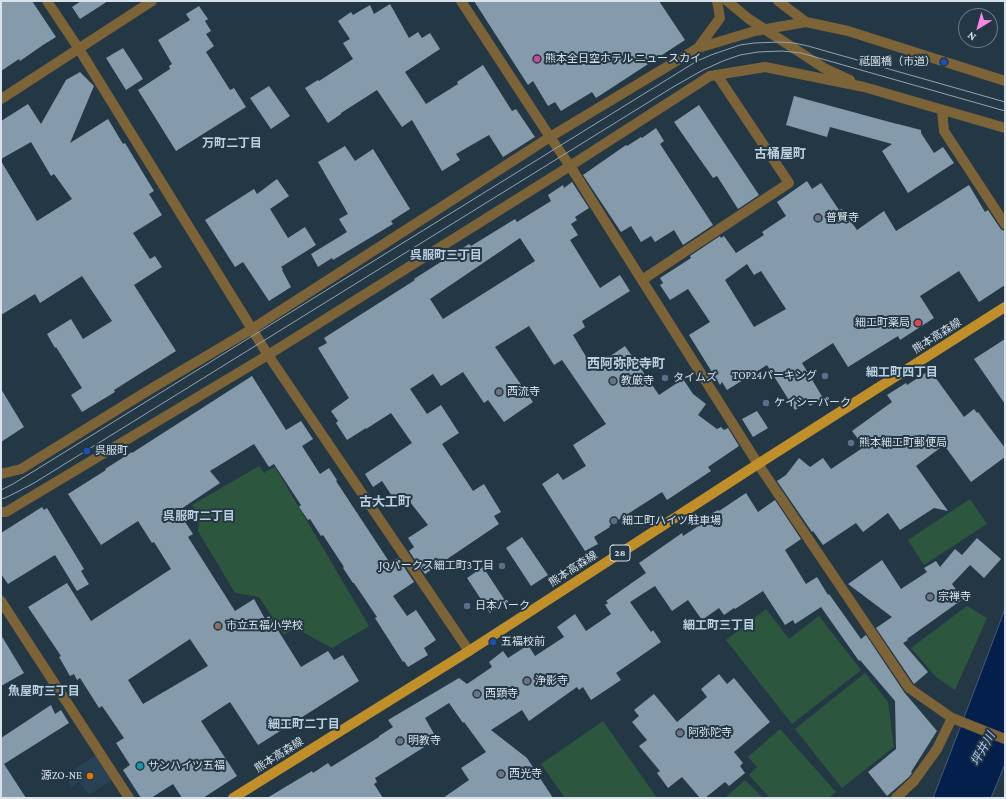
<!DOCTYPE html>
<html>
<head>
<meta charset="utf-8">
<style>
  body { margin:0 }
  #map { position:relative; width:1006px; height:799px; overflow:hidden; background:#243745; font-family:"Crimson Pro",serif }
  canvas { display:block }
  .frame { position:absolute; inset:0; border:2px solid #d7e2eb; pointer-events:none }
  .north { position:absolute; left:958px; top:8px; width:40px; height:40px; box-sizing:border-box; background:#243745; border:1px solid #6c7b87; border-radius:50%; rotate:217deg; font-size:11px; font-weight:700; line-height:16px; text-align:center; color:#d7e2eb }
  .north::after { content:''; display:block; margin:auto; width:14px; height:18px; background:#fa87e8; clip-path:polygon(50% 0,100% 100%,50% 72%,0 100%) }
</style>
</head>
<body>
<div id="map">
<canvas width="1006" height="799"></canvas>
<div class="frame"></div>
<div class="north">N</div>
</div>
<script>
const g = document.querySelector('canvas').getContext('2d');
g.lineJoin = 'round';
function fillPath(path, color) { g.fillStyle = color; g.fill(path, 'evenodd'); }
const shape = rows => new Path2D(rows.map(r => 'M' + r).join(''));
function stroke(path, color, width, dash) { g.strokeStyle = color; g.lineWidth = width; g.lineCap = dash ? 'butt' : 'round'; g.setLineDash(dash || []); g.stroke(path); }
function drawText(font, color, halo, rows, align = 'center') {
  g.font = font + ' "Crimson Pro","Noto Sans JP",serif'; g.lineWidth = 4; g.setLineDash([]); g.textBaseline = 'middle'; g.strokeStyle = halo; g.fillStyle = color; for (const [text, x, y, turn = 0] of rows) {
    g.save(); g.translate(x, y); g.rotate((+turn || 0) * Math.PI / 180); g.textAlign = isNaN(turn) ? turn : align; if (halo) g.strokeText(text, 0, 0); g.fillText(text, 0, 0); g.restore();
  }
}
fillPath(shape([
  [96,755,112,780,89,795,79,782,72,787,64,776]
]), '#294154');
fillPath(shape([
  [259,466,264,473,275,467,369,626,332,648,295,628,284,635,259,597,235,593,198,531,199,516,192,505],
  [970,499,987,524,924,565,908,540],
  [967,606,987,618,955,690,936,677,911,648],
  [766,609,789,639,819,616,861,670,792,724,726,640],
  [865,673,888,702,894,747,842,788,795,729],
  [603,721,657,798,565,798,541,764],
  [780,729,836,792,829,798,770,798,749,775,757,767,748,757],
  [745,780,763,798,725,798]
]), '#2c573e');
const water = shape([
  [1005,609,1005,764,991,798,933,798,973,694,1005,609]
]);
fillPath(water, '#051f4d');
stroke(water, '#445a7c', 1);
fillPath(shape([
  [1,1,32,1,56,37,43,45,20,61,19,59,1,71],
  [81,1,108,1,80,19,72,7],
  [474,1,659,1,685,40,596,98,592,92,561,111,555,102,548,106,533,81,528,85],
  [390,4,409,38,418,32,422,38,430,33,440,49,405,72,426,104,458,84,457,82,483,65,512,111,516,109,535,137,503,157,489,135,456,154,460,160,442,171,412,120,402,127,377,90,341,113,341,114,328,123,305,88,318,80,319,81,353,59,343,43,350,39,338,21,351,12,353,15,370,5,374,14],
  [199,6,208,19,205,21,211,31,206,34,214,46,206,52,230,90,234,88,246,107,176,151,138,90,170,69,169,66,172,64,158,40,190,20,186,14],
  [123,48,143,79,126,90,106,58],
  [80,72,94,86,70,143,108,119,123,144,125,143,154,191,149,194,162,215,133,233,150,259,155,256,162,267,134,285,176,351,114,390,115,392,82,412,71,395,82,388,56,347,55,348,47,334,71,319,83,339,112,321,82,276,40,303,35,294,1,315,1,161,37,221,72,199,54,174,51,176,31,142,1,159,1,121,28,104,41,124,66,80],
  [269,86,290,116,271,129,250,98],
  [794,96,897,124,898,124,921,130,921,133,934,153,943,147,954,163,908,193,882,151,892,144,830,127,827,137,786,125],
  [699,105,759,195,738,209,717,176,713,178,674,122],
  [656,128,664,141,660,144,713,225,683,245,674,230,655,242,651,236,641,242,631,226,621,232,583,175,626,145,627,146,641,137,642,138],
  [345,146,355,161,373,149,410,209,391,221,393,224,333,260,332,258,318,267,311,254,347,232,339,219,348,214,318,162],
  [277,179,289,196,270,209,288,238,305,227,316,245,281,267,283,269,282,270,291,287,269,301,243,262,235,267,205,220,254,189,257,194],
  [807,181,812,189,821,183,839,210,842,209,857,230,884,211,896,231,969,185,985,212,988,210,1000,228,1002,230,1005,231,1005,285,979,302,959,271,920,296,934,318,900,340,898,336,848,367,833,343,802,363,823,398,810,406,807,402,795,410,767,365,727,390,722,382,720,385,689,335,710,322,688,289,670,300,660,285,663,283,660,278,691,258,690,256,720,236,721,238,724,236,736,253,764,235,762,232,786,216,777,202],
  [747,264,754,275,761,271,786,309,754,327,725,280],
  [572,182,589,208,575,217,577,220,571,224,578,235,570,240,600,288,620,275,630,291,582,321,585,327,573,335,593,368,625,346,659,395,683,379,693,394,706,404,698,415,717,429,721,427,724,430,728,428,739,446,708,467,711,471,667,500,662,492,609,526,610,527,594,537,598,544,585,551,542,484,558,473,563,480,586,466,573,445,606,424,562,360,554,365,529,326,495,347,533,402,504,422,488,400,484,403,463,372,441,386,433,374,410,389,427,414,441,405,459,433,442,444,473,491,484,484,501,512,494,516,499,524,425,574,409,551,414,547,408,538,428,525,403,493,394,499,382,481,373,487,365,474,412,443,391,413,366,429,366,428,347,440,336,423,338,421,331,411,349,398,318,348,327,343,324,338,415,280,414,279,469,244,471,246,515,219,517,222,551,201,548,195,563,185,564,188],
  [520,238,535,261,443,319,430,299],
  [1005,339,1005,404,974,359],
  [930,370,964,417,974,409,977,413,978,412,1005,448,1005,457,971,482,944,445,916,466,948,511,934,508,900,530,888,513,863,532,856,523,823,545,813,531,812,532,777,481,786,475,799,458,810,467,823,458,831,469,864,447,852,431,892,402,887,395,906,383,907,385],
  [252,376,286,430,301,421,313,439,302,446,320,474,329,468,337,480,336,481,390,563,398,558,414,582,393,596,407,616,416,610,436,640,424,648,428,655,408,667,404,661,403,662,375,618,377,617,354,583,353,583,343,568,344,567,323,535,321,536,310,519,308,520,299,507,301,505,274,464,269,467,254,444,210,471,220,483,178,511,193,534,188,537,235,611,254,599,265,619,269,616,301,667,328,651,334,660,343,655,359,681,258,745,230,702,201,721,237,776,203,798,182,798,173,784,151,798,141,798,123,770,130,765,116,743,124,738,102,706,99,708,80,678,77,680,74,674,70,676,59,657,61,656,28,607,67,583,91,621,171,569,154,542,152,543,138,521,101,545,68,494,106,470,105,469,132,452,132,453],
  [190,639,208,666,143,704,128,680],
  [1,389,24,427,1,442],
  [757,411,768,428,753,437,742,419],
  [746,493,758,512,775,500,801,539,785,550,806,584,817,577,828,595,829,594,861,639,866,635,904,692,937,731,911,772,912,773,909,777,887,796,868,772,896,749,895,701,860,660,859,661,821,607,795,624,793,620,785,625,763,591,735,609,734,608,724,615,719,608,702,620,688,600,672,611,655,586,630,602,651,632,653,630,661,642,616,673,621,680,591,700,583,687,579,690,577,687,529,721,522,710,491,730,527,758,553,798,443,798,469,780,461,768,486,752,464,722,463,723,449,703,425,718,437,739,375,778,377,782,374,784,383,798,267,798,312,771,313,773,328,763,331,767,379,737,379,736,393,727,388,720,459,678,467,684,492,667,489,662,503,651,508,658,528,645,535,656,564,637,557,627,575,614,586,631,611,614,605,605,608,603,606,601,646,573,639,563,682,533,683,536,706,521,704,518,718,510,719,511],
  [42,507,44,510,47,508,84,569,81,571,89,584,77,591,55,555,8,584,1,574,1,533],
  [522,537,548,575,531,586,506,548],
  [977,538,1001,559,984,578,970,565,952,584,963,599,907,639,908,640,903,643,928,672,914,684,876,628,892,617,848,584,882,560,901,589,927,572,924,568,936,561,940,567,955,549,962,555],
  [483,567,506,602,490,613,467,578],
  [1,635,24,673,1,686],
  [719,674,727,684,734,678,770,722,734,752,743,763,740,766,745,773,729,786,725,782,705,798,700,798,682,777,668,788,657,773,660,771,639,746,647,740,632,722,639,716,634,710,654,694,677,722,707,697,701,689],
  [51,705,55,714,61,710,69,723,4,764,26,798,1,798,1,738]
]), '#859bac');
stroke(shape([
  [47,1,79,49,268,355,469,651],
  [461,1,550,137,570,166,758,464,909,688,952,718,1005,739],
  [727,1,749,19,824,68,850,80],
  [778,1,806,22],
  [698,48,720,18,717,1],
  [1,99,152,1],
  [942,110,944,131,1005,224],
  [642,280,789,183,717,75],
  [1,474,21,469,149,390,252,329,550,137,698,48,755,31,806,22,848,31,1005,81],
  [1,512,6,512,268,355,570,166,710,76,765,67,864,87,1005,128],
  [1,601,129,798],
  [896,798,914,781,937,749,952,718]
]), '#7c6338', 10);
stroke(shape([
  [233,798,469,651,758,464,1005,307]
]), '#c18f29', 10);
stroke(shape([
  [1,490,13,484,697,61,711,55,740,45,754,43,779,42,794,43,808,46,1005,102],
  [1,499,5,498,19,491,34,483,673,87,703,70,723,61,740,55,758,52,782,51,801,53,1005,111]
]), '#95a3ae', 1);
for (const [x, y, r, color] of [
  [537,59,4,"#d1479c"],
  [944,62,4,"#1a4fb4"],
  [818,218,4,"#6b7280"],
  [918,323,4,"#e0444e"],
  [825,376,4,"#5c6f8a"],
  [665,378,4,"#5c6f8a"],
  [613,381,4,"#6b7280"],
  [499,392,4,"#6b7280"],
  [766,403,4,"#5c6f8a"],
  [851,443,4,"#5c6f8a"],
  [87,451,4,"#1a4fb4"],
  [614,521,4,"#5c6f8a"],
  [502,566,4,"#5c6f8a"],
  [930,597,4,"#6b7280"],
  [467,606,4,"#5c6f8a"],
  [218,626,4,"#8d6e63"],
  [493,642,4,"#1a4fb4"],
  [527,681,4,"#6b7280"],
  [477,694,4,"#6b7280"],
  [680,733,4,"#6b7280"],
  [400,741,4,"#6b7280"],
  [140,766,4,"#0f9aa8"],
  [501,774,4,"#6b7280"],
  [90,776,4,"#e8710a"]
]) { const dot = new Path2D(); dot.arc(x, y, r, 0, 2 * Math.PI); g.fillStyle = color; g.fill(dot); stroke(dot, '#243745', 1.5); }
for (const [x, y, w] of [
  [620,553,20]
]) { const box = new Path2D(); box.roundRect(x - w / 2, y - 8, w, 16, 3); g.fillStyle = '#243745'; g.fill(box); stroke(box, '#d7e2eb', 1); }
drawText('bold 10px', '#d7e2eb', null, [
  ["28",620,553]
]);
drawText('11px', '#d7e2eb', '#243745', [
  ["熊本全日空ホテル ニュースカイ",545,59],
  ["祗園橋（市道）",936,62,"right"],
  ["普賢寺",826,218],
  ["細工町薬局",910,323,"right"],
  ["TOP24パーキング",817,376,"right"],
  ["タイムズ",673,378],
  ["教厳寺",621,381],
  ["西流寺",507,392],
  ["ケイシーパーク",774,403],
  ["熊本細工町郵便局",859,443],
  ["呉服町",95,451],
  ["細工町ハイツ駐車場",622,521],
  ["JQパークス細工町3丁目",494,566,"right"],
  ["宗禅寺",938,597],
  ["日本パーク",475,606],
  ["市立五福小学校",226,626],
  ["五福校前",501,642],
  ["浄影寺",535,681],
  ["西顕寺",485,694],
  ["阿弥陀寺",688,733],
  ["明教寺",408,741],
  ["サンハイツ五福",148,766],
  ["西光寺",509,774],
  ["源ZO-NE",82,776,"right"]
], 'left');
drawText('11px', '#d7e2eb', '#243745', [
  ["熊本高森線",937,336,-32],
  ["熊本高森線",573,569,-33],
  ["熊本高森線",279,755,-32]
]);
drawText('bold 12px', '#b9d0e2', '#243745', [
  ["万町二丁目",232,143],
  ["呉服町三丁目",446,255],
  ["細工町四丁目",902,372],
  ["呉服町二丁目",199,516],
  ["細工町三丁目",719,625],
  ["魚屋町三丁目",44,691],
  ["細工町二丁目",304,724]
]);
drawText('italic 12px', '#aecaf8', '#243745', [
  ["坪井川",983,749,-61]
]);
drawText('bold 13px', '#b9d0e2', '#243745', [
  ["古桶屋町",780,154],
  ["西阿弥陀寺町",626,364],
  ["古大工町",385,502]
]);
</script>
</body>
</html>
